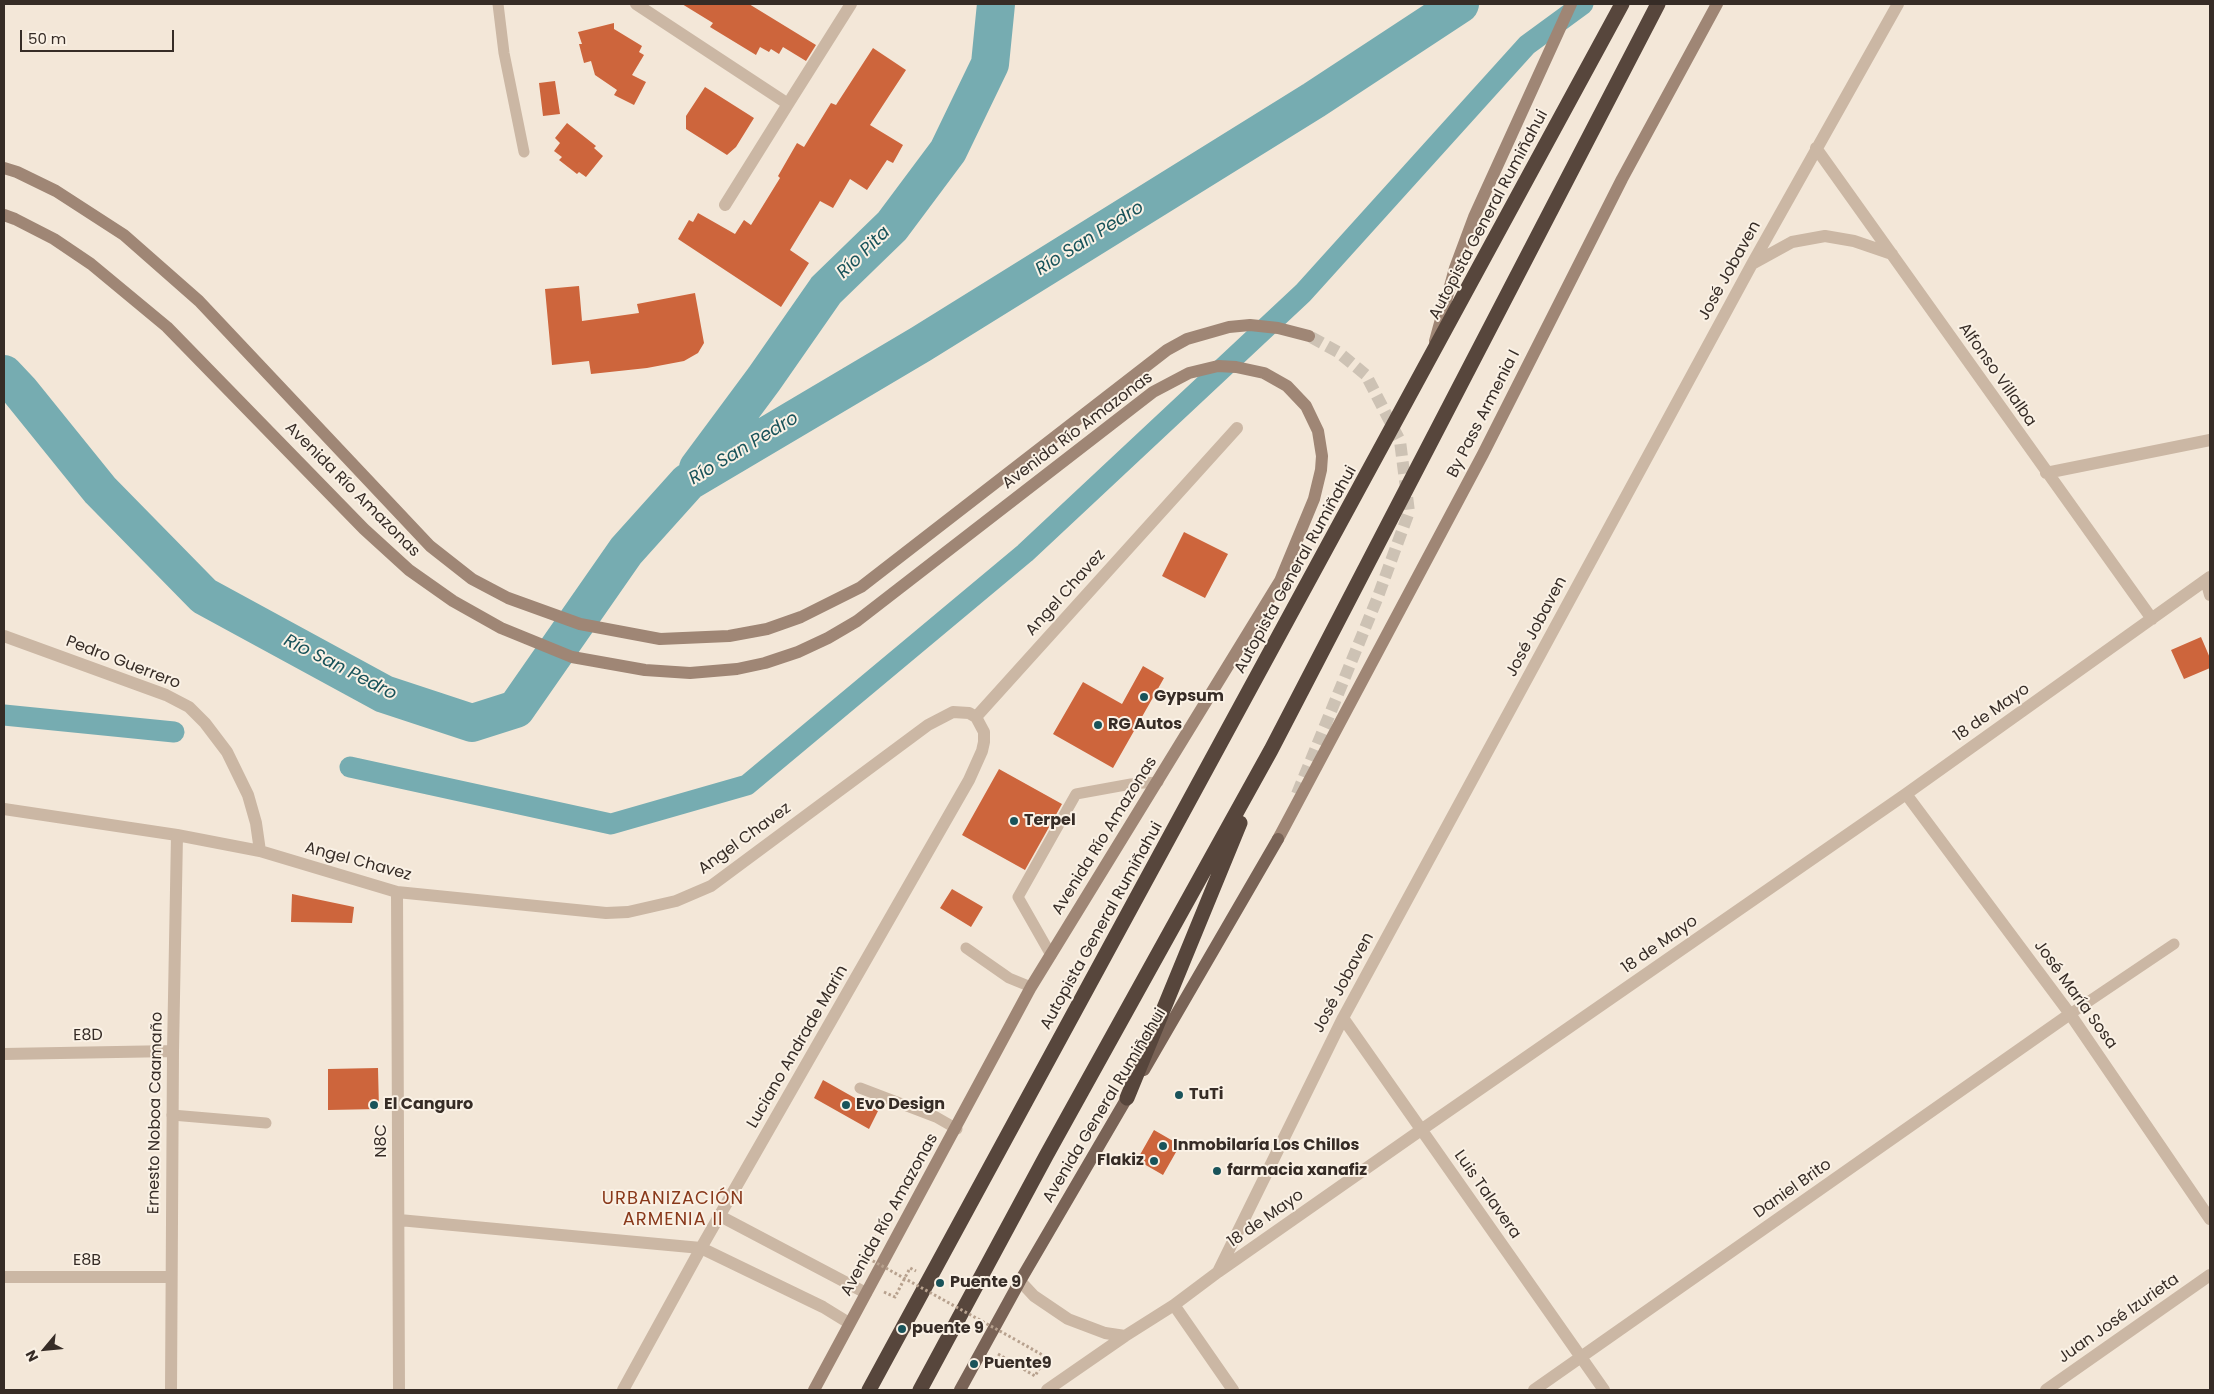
<!DOCTYPE html>
<html>
<head>
<meta charset="utf-8">
<style>
  body { margin:0 }
  #map { position:relative; width:2214px; height:1394px; overflow:hidden; background:#f3e7d8; font-family:Poppins,sans-serif }
  canvas { display:block }
  .frame { position:absolute; inset:0; border:5px solid #362c26; pointer-events:none }
  .north { position:absolute; left:20px; top:1324px; width:50px; height:50px; -webkit-text-stroke:4px #faf1e5; paint-order:stroke; rotate:242deg; font-size:14px; font-weight:700; line-height:20px; text-align:center; color:#362c26 }
  .north::after { content:''; display:block; margin:auto; width:18px; height:22px; background:#362c26; clip-path:polygon(50% 0,100% 100%,50% 72%,0 100%) }
  .scale { position:absolute; left:20px; top:30px; width:154px; height:22px; box-sizing:border-box; border:2px solid #362c26; border-top:0; padding-left:6px; font-size:15px; line-height:18px; white-space:nowrap; color:#362c26; -webkit-text-stroke:4px #faf1e5; paint-order:stroke }
</style>
</head>
<body>
<div id="map">
<canvas width="2214" height="1394"></canvas>
<div class="frame"></div>
<div class="north">N</div>
<div class="scale">50 m</div>
</div>
<script>
const g = document.querySelector('canvas').getContext('2d');
g.lineJoin = 'round';
const shape = rows => new Path2D(rows.map(r => 'M' + r).join(''));
function stroke(path, color, width, dash) { g.strokeStyle = color; g.lineWidth = width; g.lineCap = dash ? 'butt' : 'round'; g.setLineDash(dash || []); g.stroke(path); }
function fillPath(path, color) { g.fillStyle = color; g.fill(path, 'evenodd'); }
function drawText(font, color, halo, rows, align = 'center') {
  g.font = font + ' Poppins,sans-serif'; g.lineWidth = 4; g.setLineDash([]); g.textBaseline = 'middle'; g.strokeStyle = halo; g.fillStyle = color; for (const [text, x, y, turn = 0] of rows) {
    g.save(); g.translate(x, y); g.rotate((+turn || 0) * Math.PI / 180); g.textAlign = isNaN(turn) ? turn : align; if (halo) g.strokeText(text, 0, 0); g.fillText(text, 0, 0); g.restore();
  }
}
stroke(shape([
  [4,715,174,732],
  [350,767,611,824,747,785,1025,553,1303,293,1527,45,1583,4]
]), '#76acb1', 21);
stroke(shape([
  [4,374,20,391,100,490,204,596,384,694,472,723,516,709,626,551,688,482,921,344,1314,100,1460,4],
  [698,468,764,379,826,290,892,226,948,151,990,64,996,4]
]), '#76acb1', 38);
fillPath(shape([
  [682,4,749,4,816,45,806,61,783,47,779,54,771,49,769,52,760,47,756,55,710,27,713,23],
  [614,23,614,29,642,46,639,52,644,55,632,75,646,82,634,105,614,95,617,90,595,75,591,61,584,63,579,44,582,44,578,32],
  [873,48,906,70,870,125,903,145,893,163,887,160,867,190,850,179,833,208,820,201,790,250,809,263,781,307,678,239,689,220,693,222,698,213,735,234,744,220,751,225,780,178,778,176,797,143,804,147,831,103,836,105],
  [555,81,560,114,543,116,539,83],
  [705,87,754,118,736,147,727,155,686,129,686,116],
  [567,123,596,146,594,148,603,156,586,177,579,172,577,174,559,160,562,157,554,151,560,143,555,138],
  [579,286,582,321,639,313,637,304,695,293,704,343,698,353,684,361,647,368,591,374,589,361,552,365,545,289],
  [1184,532,1228,554,1205,598,1162,576],
  [2201,637,2210,658,2210,668,2184,679,2171,650],
  [1143,666,1164,678,1113,768,1053,734,1083,682,1122,704],
  [999,769,1062,804,1025,870,962,835],
  [952,889,983,907,971,927,940,908],
  [292,894,354,907,352,923,291,922],
  [378,1068,379,1109,328,1110,328,1069],
  [823,1080,878,1111,869,1129,814,1098],
  [1154,1130,1180,1145,1163,1175,1137,1160]
]), '#cd653c');
stroke(shape([
  [1297,794,1377,599,1409,512,1400,441,1366,375,1338,352,1309,336]
]), '#cdc2b4', 12, [12, 6]);
stroke(shape([
  [864,1256,875,1237,878,1238],
  [884,1292,895,1297,910,1268,916,1271],
  [998,1354,1035,1376,1046,1357,1016,1340]
]), '#b7a18e', 3, [2.5, 2.5]);
stroke(shape([
  [498,4,504,53,524,152],
  [966,948,1009,978,1031,987],
  [1051,955,1018,897,1076,794,1131,784,1158,782],
  [2070,1014,2174,944],
  [860,1088,936,1117,957,1129],
  [172,1115,266,1123]
]), '#cbb7a4', 11);
stroke(shape([
  [636,4,788,104,851,4],
  [1816,148,2152,619],
  [725,205,788,104],
  [1752,264,1792,242,1825,236,1854,241,1892,254],
  [2046,473,2210,440],
  [2206,580,2210,595],
  [4,636,166,695,189,707,205,723,227,752,248,795,256,823,260,851],
  [976,717,1237,428],
  [1906,794,2070,1014,2210,1219],
  [4,809,177,835,260,851,397,892,606,913,628,912,676,901,711,886,928,725,953,712,969,713,976,717],
  [397,892,399,1390],
  [1343,1018,1604,1390],
  [4,1054,173,1051],
  [720,1216,866,1293],
  [399,1220,701,1248,823,1307,849,1323],
  [1218,1272,1343,1018,1752,264,1898,4],
  [4,1277,171,1277],
  [1020,1281,1034,1296,1068,1319,1105,1333,1125,1336],
  [1174,1305,1233,1390],
  [171,1390,173,1051,177,835],
  [623,1390,701,1248,969,780,982,751,984,742,984,732,976,717],
  [1047,1390,1125,1336,1174,1305,1218,1272,1421,1130,1906,794,2210,577],
  [1534,1390,2070,1014],
  [2046,1390,2210,1275]
]), '#cbb7a4', 12);
stroke(shape([
  [4,168,17,172,56,191,124,235,199,301,430,546,472,579,508,598,580,624,660,639,729,636,767,629,801,617,861,587,1167,350,1187,339,1229,327,1250,325,1278,328,1309,336],
  [4,215,15,219,54,239,91,264,167,327,364,529,409,570,453,601,501,628,572,657,645,670,690,673,737,669,765,663,798,652,828,638,857,621,1153,392,1189,373,1218,366,1236,367,1264,373,1287,386,1306,406,1318,431,1322,456,1321,470,1314,499,1280,581,1031,987,814,1390],
  [1435,341,1455,268,1474,217,1571,4],
  [1278,839,1483,454,1622,179,1717,4]
]), '#9f8675', 12);
stroke(shape([
  [1144,1070,1278,839],
  [960,1390,1020,1281,1131,1091]
]), '#796356', 12);
stroke(shape([
  [1127,1098,1240,823],
  [869,1390,1622,4],
  [920,1390,1046,1156,1271,750,1658,4]
]), '#57463c', 15);
stroke(shape([
  [864,1256,1016,1340]
]), '#b7a18e', 3, [2.5, 2.5]);
for (const [x, y, r, color] of [
  [1144,697,5,"#19535a"],
  [1098,725,5,"#19535a"],
  [1014,821,5,"#19535a"],
  [1179,1095,5,"#19535a"],
  [374,1105,5,"#19535a"],
  [846,1105,5,"#19535a"],
  [1163,1146,5,"#19535a"],
  [1154,1161,5,"#19535a"],
  [1217,1171,5,"#19535a"],
  [940,1283,5,"#19535a"],
  [902,1329,5,"#19535a"],
  [974,1364,5,"#19535a"]
]) { const dot = new Path2D(); dot.arc(x, y, r, 0, 2 * Math.PI); g.fillStyle = color; g.fill(dot); stroke(dot, '#faf1e5', 2); }
drawText('16px', '#362c26', '#faf1e5', [
  ["Autopista General Rumiñahui",1489,215,-62],
  ["José Jobaven",1730,271,-61],
  ["Alfonso Villalba",1997,375,55],
  ["By Pass Armenia I",1484,414,-63],
  ["Avenida Río Amazonas",1078,431,-37],
  ["Avenida Río Amazonas",352,490,45],
  ["Autopista General Rumiñahui",1296,570,-61],
  ["Angel Chavez",1066,593,-48],
  ["José Jobaven",1537,627,-62],
  ["Pedro Guerrero",123,663,21],
  ["18 de Mayo",1992,713,-35],
  ["Avenida Río Amazonas",1105,836,-58],
  ["Angel Chavez",745,839,-36],
  ["Angel Chavez",358,862,15],
  ["Autopista General Rumiñahui",1102,926,-61],
  ["18 de Mayo",1660,945,-35],
  ["José Jobaven",1344,983,-62],
  ["José María Sosa",2075,995,54],
  ["E8D",88,1036,-1],
  ["Luciano Andrade Marin",798,1047,-60],
  ["Avenida General Rumiñahui",1105,1106,-59],
  ["Ernesto Noboa Caamaño",156,1113,-89],
  ["N8C",382,1141,-90],
  ["Daniel Brito",1793,1189,-35],
  ["Luis Talavera",1487,1195,55],
  ["Avenida Río Amazonas",890,1215,-61],
  ["18 de Mayo",1266,1219,-35],
  ["E8B",87,1261],
  ["Juan José Izurieta",2119,1319,-35]
]);
drawText('bold 16px', '#362c26', '#faf1e5', [
  ["Gypsum",1154,697],
  ["RG Autos",1108,725],
  ["Terpel",1024,821],
  ["TuTi",1189,1095],
  ["El Canguro",384,1105],
  ["Evo Design",856,1105],
  ["Inmobilaría Los Chillos",1173,1146],
  ["Flakiz",1144,1161,"right"],
  ["farmacia xanafiz",1227,1171],
  ["Puente 9",950,1283],
  ["puente 9",912,1329],
  ["Puente9",984,1364]
], 'left');
drawText('italic 18px', '#19535a', '#faf1e5', [
  ["Río San Pedro",1090,239,-32],
  ["Río Pita",864,253,-44],
  ["Río San Pedro",744,449,-31],
  ["Río San Pedro",340,668,27]
]);
g.letterSpacing = '1px';
drawText('18px', '#89391b', '#faf1e5', [
  ["URBANIZACIÓN",673,1199],
  ["ARMENIA II",673,1220]
]);
g.letterSpacing = '0px';
</script>
</body>
</html>
